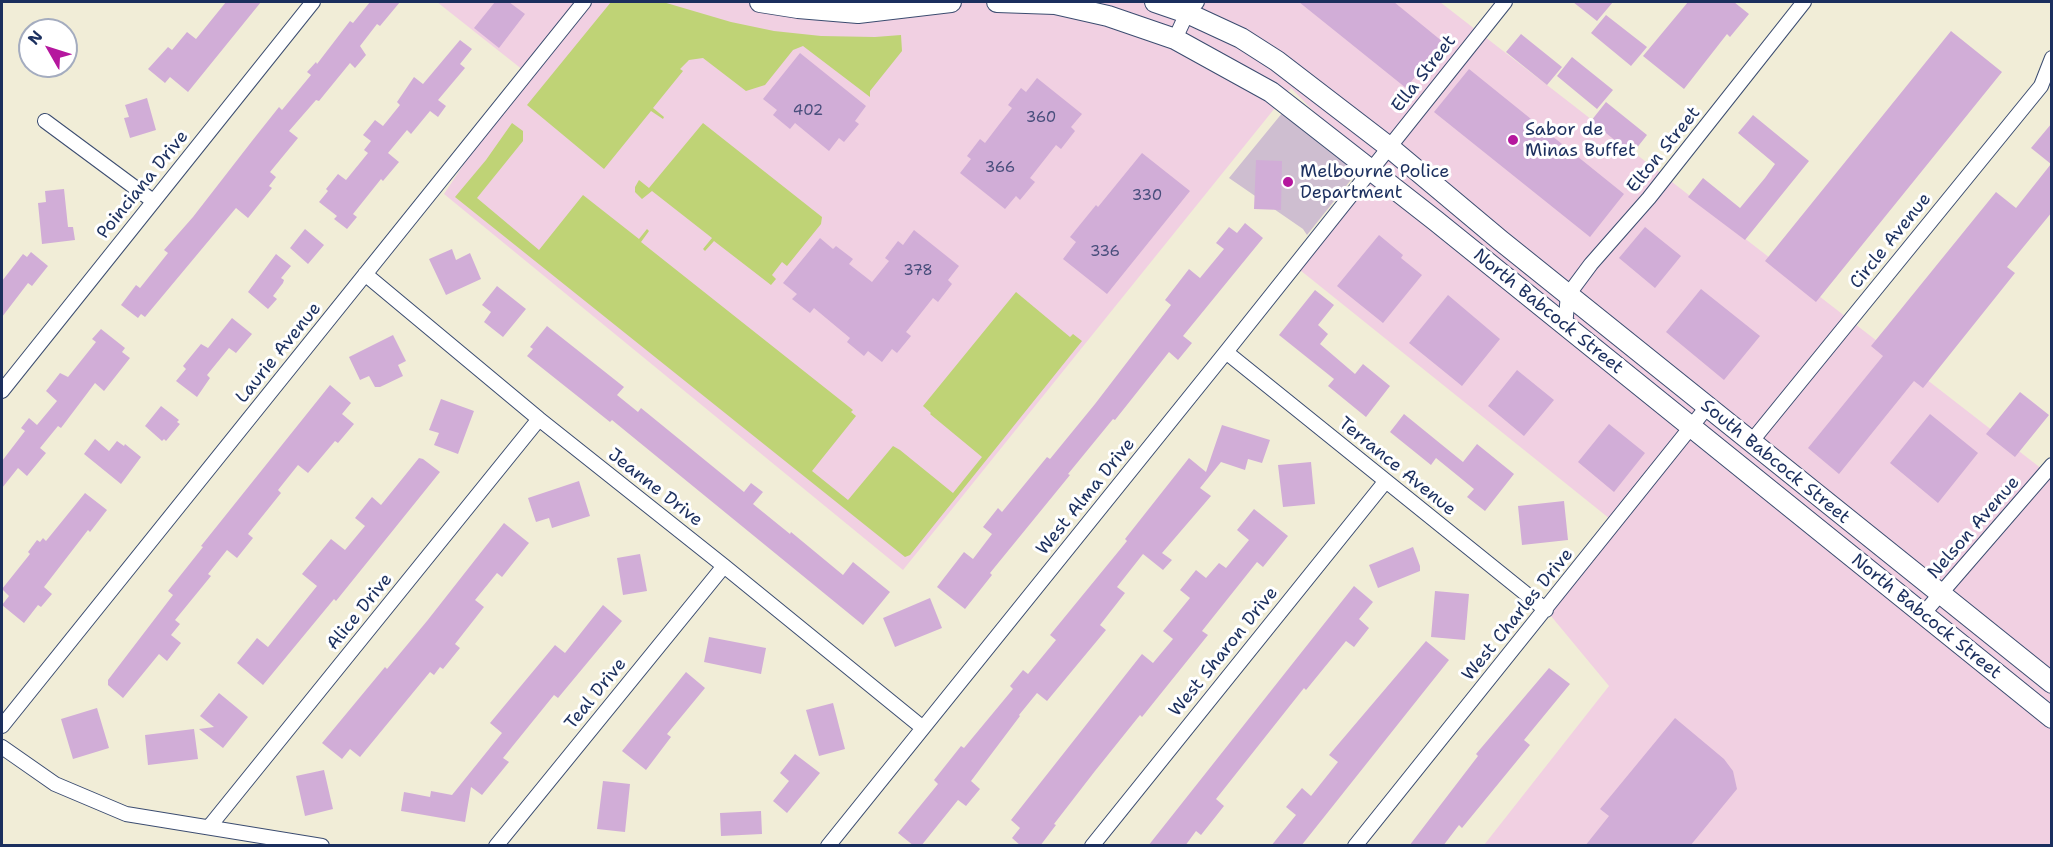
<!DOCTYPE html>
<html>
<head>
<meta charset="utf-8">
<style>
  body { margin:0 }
  #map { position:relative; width:2053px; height:847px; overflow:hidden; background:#f1edd7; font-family:"Shantell Sans",sans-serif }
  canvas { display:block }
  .frame { position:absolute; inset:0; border:3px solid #1b2f5e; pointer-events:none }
  .north { position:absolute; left:18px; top:18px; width:60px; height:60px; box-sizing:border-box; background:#fff; border:2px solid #a4acbf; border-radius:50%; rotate:309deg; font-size:16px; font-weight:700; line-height:24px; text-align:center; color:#1b2f5e }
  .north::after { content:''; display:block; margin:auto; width:21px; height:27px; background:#b5179e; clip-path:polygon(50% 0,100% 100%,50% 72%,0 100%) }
</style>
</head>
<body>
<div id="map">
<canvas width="2053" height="847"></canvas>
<div class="frame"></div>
<div class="north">N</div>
</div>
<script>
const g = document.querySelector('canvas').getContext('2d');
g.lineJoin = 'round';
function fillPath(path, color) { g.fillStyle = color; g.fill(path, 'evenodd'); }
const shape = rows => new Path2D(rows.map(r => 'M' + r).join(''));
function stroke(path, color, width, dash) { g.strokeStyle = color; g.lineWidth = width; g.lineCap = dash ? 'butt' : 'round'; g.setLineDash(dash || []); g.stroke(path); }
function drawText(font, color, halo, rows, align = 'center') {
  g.font = font + ' "Shantell Sans",sans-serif'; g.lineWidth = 6; g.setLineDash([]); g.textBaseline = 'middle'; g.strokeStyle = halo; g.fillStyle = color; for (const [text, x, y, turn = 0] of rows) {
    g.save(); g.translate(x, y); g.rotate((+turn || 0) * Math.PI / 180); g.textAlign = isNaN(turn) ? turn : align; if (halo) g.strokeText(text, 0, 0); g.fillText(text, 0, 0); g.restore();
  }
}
fillPath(shape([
  [437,2,1440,2,2051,476,2051,845,1484,845,1609,686,1546,610,1615,523,1295,266,1371,170,1291,88,903,570,444,194,504,104,528,74]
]), '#f1d0e2');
fillPath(shape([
  [1283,112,1358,171,1307,235,1303,229,1229,178]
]), '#cebed0');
fillPath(shape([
  [611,2,663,2,731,22,774,31,821,36,875,37,901,35,902,51,870,91,870,97,803,46,793,50,765,85,746,91,703,58,689,60,680,69,683,71,653,108,664,117,663,119,651,111,604,169,527,105],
  [512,123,523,131,523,141,477,198,539,250,583,195,639,239,647,229,649,231,641,242,853,410,851,412,856,416,812,471,848,500,893,446,900,450,953,493,982,457,930,414,931,413,923,406,1016,292,1070,337,1073,334,1082,341,910,555,905,557,455,197,486,160],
  [703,123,822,217,821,224,787,266,782,262,772,275,776,279,771,285,714,241,705,251,703,249,712,238,652,191,642,199,635,192,635,187,639,180,649,188]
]), '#bfd376');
fillPath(shape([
  [226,2,261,2,188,92,170,77,165,83,148,69,168,47,172,50,187,32,196,39],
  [370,2,400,2,380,26,377,24,360,46,366,55,355,68,350,63,319,101,316,100,289,131,298,138,270,172,276,177,269,186,272,188,248,218,236,208,145,317,141,314,138,318,121,305,136,285,140,288,168,253,164,250,193,217,252,141,279,107,282,110,311,75,307,72,316,62,317,64,350,21,353,23],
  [495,2,509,2,525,14,499,48,474,28],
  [1299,2,1394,2,1443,42,1406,88],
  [1573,2,1613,2,1597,21],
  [1688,2,1734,2,1749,14,1730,37,1727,34,1684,89,1643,56],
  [1606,15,1647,47,1631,66,1591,33],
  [1951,31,2002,72,1816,302,1765,261],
  [1521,34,1562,67,1547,85,1506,52],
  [460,40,472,49,460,64,465,68,438,100,446,106,438,117,430,111,411,134,407,130,388,153,399,162,383,181,381,179,353,214,357,217,347,229,334,219,337,216,319,202,328,191,326,189,338,174,346,180,368,153,364,150,371,141,363,135,375,120,383,126,400,105,397,102,414,77,423,84],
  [800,53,866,106,855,121,859,124,844,142,839,138,829,151,795,123,790,129,773,115,777,110,763,99],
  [1572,57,1613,90,1597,109,1557,76],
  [1469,69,1624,194,1590,237,1434,112],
  [1037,78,1082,114,1071,127,1075,131,1061,149,1056,145,1030,178,1035,182,1020,200,1016,196,1005,209,960,173,971,159,967,156,980,139,985,143,1001,122,1012,108,1008,105,1021,88,1026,92],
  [147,98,156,130,130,138,124,118,129,117,125,105],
  [1606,102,1647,135,1632,154,1591,121],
  [1753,115,1809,161,1745,240,1688,197,1703,178,1740,208,1765,178,1775,164,1738,133],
  [2052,123,2052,212,2007,267,2015,273,1923,388,1914,381,1839,474,1808,448,1883,356,1871,346,1996,192,2016,208,2051,164,2031,148],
  [1142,153,1190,191,1107,294,1063,259,1076,242,1070,237,1096,205,1098,207],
  [1256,160,1282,161,1281,210,1254,209],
  [64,189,68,227,73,227,75,240,42,244,38,203,46,202,45,191],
  [1245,223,1263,238,1183,336,1192,343,1178,360,1169,352,1115,420,1113,419,1068,474,1070,475,990,573,992,575,965,609,937,587,964,552,973,559,992,534,983,527,998,508,1002,512,1047,457,1050,459,1095,404,1171,305,1165,300,1189,269,1200,278,1224,249,1216,243,1229,227,1237,233],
  [1645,227,1681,256,1655,288,1619,258],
  [305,229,324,245,308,264,290,248],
  [914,230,959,266,948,280,952,284,938,302,933,298,906,332,911,336,897,353,892,349,882,362,868,351,864,356,847,342,850,338,814,308,810,313,792,299,797,294,783,283,820,238,833,249,836,246,853,259,849,264,872,282,889,261,885,258,898,241,903,245],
  [1379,235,1403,255,1401,258,1422,275,1383,323,1337,286],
  [452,249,456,260,470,253,481,279,446,295,429,259],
  [31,252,48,266,32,286,28,283,2,317,2,281,23,254,27,257],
  [276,254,291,266,281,278,284,280,283,283,273,296,277,299,268,309,248,292],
  [497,286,526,309,503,337,484,322,491,312,482,305],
  [1701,289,1760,336,1724,380,1666,332],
  [1315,290,1334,305,1318,325,1328,334,1320,344,1355,374,1363,364,1390,386,1366,417,1328,386,1334,379,1279,335],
  [1448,295,1500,339,1462,386,1409,343],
  [232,318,252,334,236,353,229,348,207,375,210,378,197,397,176,381,186,369,183,366,201,344,208,348],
  [547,326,624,387,617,395,638,412,641,408,744,492,751,483,763,492,753,504,790,534,791,532,843,575,853,562,890,592,863,625,612,420,610,422,527,356,533,349,530,347],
  [101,329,125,348,122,352,130,358,104,391,95,383,61,428,58,426,40,448,46,453,27,476,18,468,2,488,2,461,25,431,21,428,29,418,37,425,57,401,46,391,60,373,68,377,96,342,92,339],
  [393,335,406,361,398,365,403,376,380,387,375,387,369,376,360,380,349,357],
  [1517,370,1554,400,1524,436,1488,406],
  [330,385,351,403,342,414,354,424,338,443,335,441,308,473,298,465,278,490,281,493,248,534,253,538,237,558,227,550,208,574,211,576,175,620,180,624,171,635,181,643,167,661,159,654,123,698,108,685,108,680,173,595,168,591,203,547,201,546],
  [2020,392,2049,415,2015,457,1986,434],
  [441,399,474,411,458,454,434,445,439,433,429,430],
  [161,406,179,420,177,422,180,424,166,441,164,439,162,441,145,426],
  [1404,414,1463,462,1477,444,1514,474,1485,511,1467,497,1474,489,1436,458,1431,465,1390,432],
  [1930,414,1978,453,1938,503,1890,463],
  [1609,424,1645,453,1614,492,1578,462],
  [1222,425,1270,440,1262,463,1248,459,1245,470,1221,462,1200,488,1211,496,1162,553,1172,560,1163,570,1143,554,1117,587,1125,593,1100,625,1106,630,1047,701,1037,693,1019,715,1020,716,971,781,980,789,966,806,958,800,921,846,914,846,898,833,938,784,934,780,961,746,964,748,1013,689,1010,686,1023,670,1028,674,1056,640,1050,635,1127,541,1125,539,1189,458,1206,472],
  [95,439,109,451,117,441,124,446,125,444,141,457,121,484,84,454],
  [419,458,423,459,440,472,336,601,334,599,263,685,237,663,257,638,268,647,317,586,302,574,331,539,345,550,365,526,355,518,372,497,381,505],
  [1311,462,1315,504,1283,507,1278,465],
  [579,481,590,516,552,528,549,518,536,522,528,498],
  [85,493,107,510,90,532,88,530,44,587,52,594,41,607,38,605,24,623,2,605,9,596,2,589,30,554,28,552,37,540,40,542,43,538,46,541],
  [1564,501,1568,540,1522,545,1518,506],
  [1254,509,1288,536,1263,567,1257,562,1202,631,1208,635,1142,717,1140,715,1095,771,1054,824,1056,825,1040,846,1021,846,1012,838,1020,828,1011,820,1142,654,1153,663,1173,639,1163,631,1190,598,1180,590,1196,570,1206,578,1219,563,1226,568,1249,540,1237,530],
  [504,523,529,543,502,577,497,573,475,600,484,607,455,644,460,648,443,669,440,667,434,675,430,672,360,757,350,749,342,759,322,743,385,667,387,669,427,621],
  [1413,547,1420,566,1420,571,1378,588,1369,565],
  [640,554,647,591,623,595,617,558],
  [1354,586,1373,602,1359,619,1369,628,1354,647,1346,641,1306,690,1304,688,1216,799,1224,806,1201,835,1196,831,1185,846,1148,846],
  [1435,591,1469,594,1465,640,1431,637],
  [930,598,942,628,895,647,883,618],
  [603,605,622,621,558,698,554,695,503,758,509,762,482,795,471,787,465,822,401,811,404,792,430,797,431,791,452,795,502,733,490,723,555,645,565,653],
  [709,637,766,648,761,674,704,662],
  [1426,641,1449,660,1301,846,1271,846,1296,815,1286,807,1302,788,1311,796,1338,762,1329,755],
  [1549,668,1570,684,1524,740,1530,745,1462,828,1459,825,1443,846,1409,846,1478,756,1476,754],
  [686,672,705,688,667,734,671,737,646,770,622,751],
  [219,693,248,717,223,748,199,729,214,727,200,716],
  [833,703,845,749,819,756,806,710],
  [97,708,109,748,73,759,61,719],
  [1675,718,1724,759,1733,771,1737,789,1690,846,1585,846,1609,816,1600,809],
  [194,729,198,759,148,765,145,735],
  [795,754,820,773,787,813,773,801,789,781,780,773],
  [324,770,333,809,305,816,296,776],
  [603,781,630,784,625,832,597,829],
  [761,811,762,834,721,836,720,813]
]), '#d1add7');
const minor = shape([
  [1175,39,1187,13,1197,2],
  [45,121,153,201],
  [365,274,539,419,724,566,923,728],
  [1565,326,1568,295,1591,264,1649,198,1804,2],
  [1226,352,1546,610],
  [2,391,313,2],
  [1751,442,2041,86,2052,58],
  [1923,614,2052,465],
  [2,726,584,2],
  [2,747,55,784,126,814,322,846],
  [209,827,539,419],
  [496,846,724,566],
  [828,846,1226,352,1505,2],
  [1092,846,1385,482],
  [1355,846,1707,407]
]);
const secondary = shape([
  [760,2,798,8,858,13,951,2],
  [997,2,1055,4,1108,16,1175,39,1271,92,1436,221,2052,718],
  [1155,2,1187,13,1241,38,1277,61,1389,147,1500,240,2052,683]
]);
stroke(minor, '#3b4c70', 16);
stroke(secondary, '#3b4c70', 22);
stroke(minor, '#fff', 14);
stroke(secondary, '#fff', 20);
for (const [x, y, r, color] of [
  [1513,140,6,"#b5179e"],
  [1288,182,6,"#b5179e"]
]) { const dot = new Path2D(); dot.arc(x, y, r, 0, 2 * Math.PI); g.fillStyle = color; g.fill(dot); stroke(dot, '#fff', 2); }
drawText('15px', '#484e7c', null, [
  ["402",808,111],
  ["360",1041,118],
  ["366",1000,168],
  ["330",1147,196],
  ["336",1105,252],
  ["378",918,271]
]);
drawText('18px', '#1b2f5e', '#fff', [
  ["Ella Street",1424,74,-52],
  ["Elton Street",1664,150,-51],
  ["Poinciana Drive",143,185,-51],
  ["Circle Avenue",1891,241,-51],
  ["North Babcock Street",1548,312,39],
  ["Laurie Avenue",279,353,-51],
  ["South Babcock Street",1775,462,39],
  ["Terrance Avenue",1397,467,39],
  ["Jeanne Drive",655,488,38],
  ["West Alma Drive",1086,497,-51],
  ["Nelson Avenue",1974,528,-49],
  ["Alice Drive",360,612,-51],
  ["West Charles Drive",1518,615,-51],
  ["North Babcock Street",1926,617,39],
  ["West Sharon Drive",1224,652,-51],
  ["Teal Drive",596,694,-51]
]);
drawText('18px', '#1b2f5e', '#fff', [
  ["Sabor de",1525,130],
  ["Minas Buffet",1525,151],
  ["Melbourne Police",1300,172],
  ["Department",1300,193]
], 'left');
</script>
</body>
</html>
